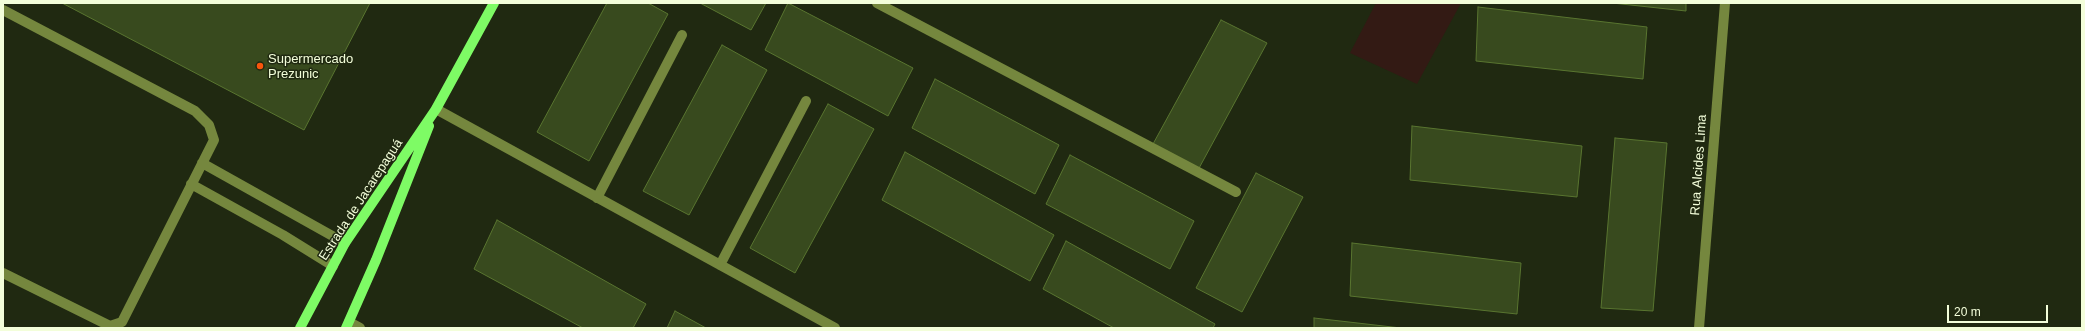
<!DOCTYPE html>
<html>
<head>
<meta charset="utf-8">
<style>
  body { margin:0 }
  #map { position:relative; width:2085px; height:331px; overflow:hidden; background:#202911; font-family:Helvetica,sans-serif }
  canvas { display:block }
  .frame { position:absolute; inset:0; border:4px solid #f3feda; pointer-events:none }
  .scale { position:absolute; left:1947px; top:305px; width:101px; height:18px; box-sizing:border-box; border:2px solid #f3feda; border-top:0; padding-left:5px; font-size:12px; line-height:14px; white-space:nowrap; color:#f3feda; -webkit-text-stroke:3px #202911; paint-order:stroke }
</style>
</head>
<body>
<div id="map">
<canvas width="2085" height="331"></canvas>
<div class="frame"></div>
<div class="scale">20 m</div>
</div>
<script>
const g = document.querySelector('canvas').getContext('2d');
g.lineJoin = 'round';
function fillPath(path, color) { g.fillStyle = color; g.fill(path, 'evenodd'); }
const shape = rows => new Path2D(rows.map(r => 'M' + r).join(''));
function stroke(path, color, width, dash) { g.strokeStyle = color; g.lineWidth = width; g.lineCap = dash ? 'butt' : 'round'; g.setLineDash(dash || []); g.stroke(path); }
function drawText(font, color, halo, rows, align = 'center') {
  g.font = font + ' Helvetica,sans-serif'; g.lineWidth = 3; g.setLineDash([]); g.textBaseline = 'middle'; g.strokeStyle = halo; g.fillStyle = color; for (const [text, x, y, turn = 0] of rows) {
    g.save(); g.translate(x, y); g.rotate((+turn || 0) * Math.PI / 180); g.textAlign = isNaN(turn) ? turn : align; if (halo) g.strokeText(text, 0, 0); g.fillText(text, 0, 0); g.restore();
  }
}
fillPath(shape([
  [1376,3,1461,3,1417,84,1350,53]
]), '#331a14');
const building = shape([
  [62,3,370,3,304,130,62,3],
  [607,3,648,3,668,14,589,161,537,132,607,3],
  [700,3,766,3,751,30,700,3],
  [788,3,913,68,888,116,765,50,788,3],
  [1612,3,1686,3,1686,11,1612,3],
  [1478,7,1647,27,1643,79,1476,61,1478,7],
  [1221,20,1267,43,1198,170,1153,144,1221,20],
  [722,45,767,70,689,215,643,191,722,45],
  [935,79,1059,145,1035,194,912,128,935,79],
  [828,104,874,129,795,273,750,248,828,104],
  [1412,126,1582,146,1577,197,1410,180,1412,126],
  [1615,138,1667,143,1653,311,1601,308,1615,138],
  [905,152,1054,235,1030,281,882,200,905,152],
  [1070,155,1194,221,1170,269,1046,204,1070,155],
  [1256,173,1303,197,1242,312,1196,288,1256,173],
  [497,220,646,304,633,328,583,328,474,269,497,220],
  [1066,241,1215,324,1213,328,1114,328,1043,289,1066,241],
  [1352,243,1521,263,1517,314,1350,296,1352,243],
  [675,311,706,328,667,328,675,311],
  [1314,318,1401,328,1314,328,1314,318]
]);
fillPath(building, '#384a1e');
stroke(building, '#597530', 1);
stroke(shape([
  [877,3,1236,192],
  [3,10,195,111,209,125,214,140,122,322,110,326,3,273],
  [436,109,835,328],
  [202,163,345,243],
  [191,184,283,235,333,266],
  [597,198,682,35],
  [720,265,806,101],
  [349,322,360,328],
  [1699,328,1725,3]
]), '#75873e', 10);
stroke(shape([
  [300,328,345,243,436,109,494,3],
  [346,328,376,260,429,126]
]), '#7efb65', 10);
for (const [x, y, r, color] of [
  [260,66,4,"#f8550c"]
]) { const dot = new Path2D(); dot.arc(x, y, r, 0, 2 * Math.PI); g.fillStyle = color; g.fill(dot); stroke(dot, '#202911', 1.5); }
drawText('13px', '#f3feda', '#202911', [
  ["Supermercado",268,59],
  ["Prezunic",268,74]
], 'left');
drawText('13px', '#f3feda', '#202911', [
  ["Rua Alcides Lima",1699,165,-86],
  ["Estrada de Jacarepaguá",361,200,-57]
]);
</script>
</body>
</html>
